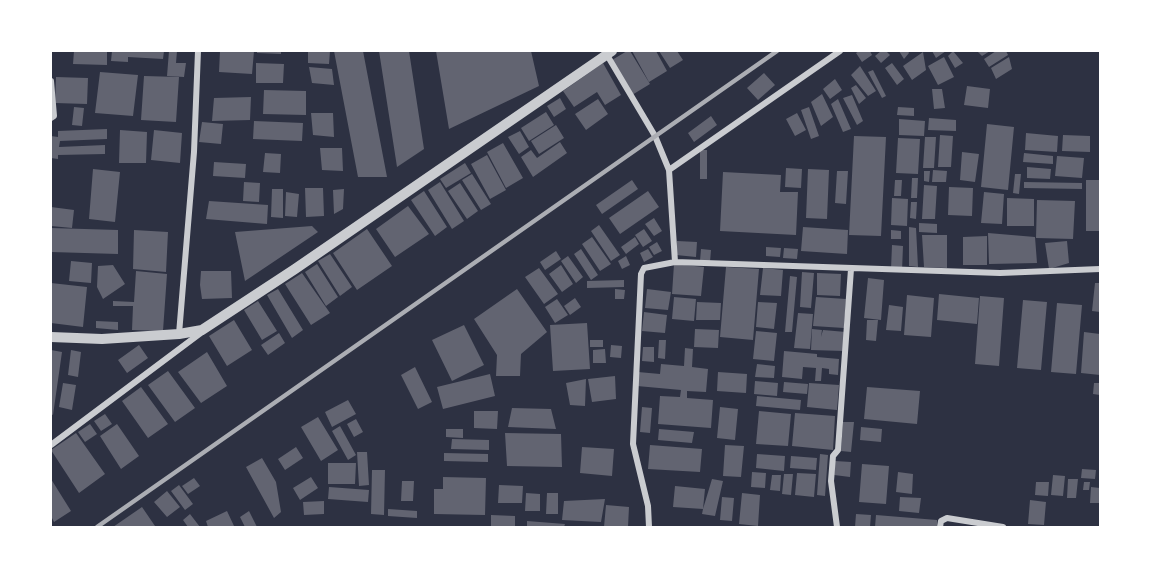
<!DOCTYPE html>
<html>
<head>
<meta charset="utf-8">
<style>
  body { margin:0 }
  #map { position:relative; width:1151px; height:578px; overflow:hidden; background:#2d3142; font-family:"Libre Baskerville",serif }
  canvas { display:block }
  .frame { position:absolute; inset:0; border:52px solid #fff; pointer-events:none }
</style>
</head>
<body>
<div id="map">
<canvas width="1151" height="578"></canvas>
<div class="frame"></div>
</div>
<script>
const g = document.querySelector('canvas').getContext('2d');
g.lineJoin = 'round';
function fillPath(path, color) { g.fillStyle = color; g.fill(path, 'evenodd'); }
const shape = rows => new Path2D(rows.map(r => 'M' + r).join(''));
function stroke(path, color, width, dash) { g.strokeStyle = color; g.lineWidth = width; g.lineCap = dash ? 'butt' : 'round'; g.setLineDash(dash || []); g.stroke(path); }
fillPath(shape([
  [74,51,107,51,107,65,73,64],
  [112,51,164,51,163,59,128,57,128,62,111,61],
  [169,51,177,51,176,63,186,63,184,77,167,76],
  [220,51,254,51,252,74,219,72],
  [257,51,281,51,281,54,257,53],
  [308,51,330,51,329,64,308,63],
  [334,51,363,51,387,177,358,177],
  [379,51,409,51,424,149,397,167],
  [436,51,531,51,539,86,449,129],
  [627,51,630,51,650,84,632,95,612,60],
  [632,51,656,51,667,71,649,82],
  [659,51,677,51,683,60,670,68],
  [859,51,870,51,872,55,862,62,856,53],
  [881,51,886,51,890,55,881,63,875,56],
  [899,51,908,51,909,53,904,59],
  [932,51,946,51,936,58],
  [953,51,963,63,955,68,948,56],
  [977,51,990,51,982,56],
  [996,51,1006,51,1008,55,989,67,984,59],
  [923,52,926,70,912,80,903,66],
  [944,57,954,77,938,85,928,66],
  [1009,57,1012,69,996,79,991,68],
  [256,63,284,64,283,83,256,83],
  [603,63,621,95,605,105,597,92,574,107,563,91],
  [892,63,904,79,897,85,885,68],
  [860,66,876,91,868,96,851,75],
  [309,67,332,69,334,85,312,83],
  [873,70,886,96,882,98,868,72],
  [100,72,138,75,133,116,95,113],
  [764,73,775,85,758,100,747,88],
  [144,76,179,77,176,122,141,120],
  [56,77,88,78,87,104,55,103],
  [835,79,842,90,830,99,823,89],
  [856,85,866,98,859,104,851,88],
  [967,86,990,89,988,108,964,105],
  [932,89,942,89,945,108,934,109],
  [264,90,306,91,306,115,263,114],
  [822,94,833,117,821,126,811,102],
  [852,95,863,121,857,125,843,98],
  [251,97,250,120,212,121,214,98],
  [560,98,566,109,554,117,547,106],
  [598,99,608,114,586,130,575,114],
  [838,99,851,129,843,132,831,104],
  [74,107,84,108,82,126,72,125],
  [809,107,819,136,811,139,801,110],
  [898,107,914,108,914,116,897,115],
  [546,112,554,125,529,141,521,128],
  [311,113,333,113,334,137,313,135],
  [797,113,806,130,795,136,786,119],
  [711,116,717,125,694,142,688,133],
  [929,118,956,120,956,131,928,130],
  [899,119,925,121,924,136,899,135],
  [254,121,303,123,302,141,253,139],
  [202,122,223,124,221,144,199,142],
  [987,124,1014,127,1008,190,981,187],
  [556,125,564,138,539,154,531,141],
  [107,129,107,139,60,141,59,147,105,145,105,154,58,155,58,159,51,158,51,136,58,137,58,131],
  [120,130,147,132,146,163,119,163],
  [154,130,182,133,180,163,151,160],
  [520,131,529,147,519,154,508,137],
  [1026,133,1058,136,1057,152,1025,150],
  [940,135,953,136,951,167,938,167],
  [1063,135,1090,136,1090,152,1062,151],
  [854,136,886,137,881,236,849,235],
  [925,137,936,137,934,168,923,168],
  [898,138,920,139,918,174,896,173],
  [560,142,567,153,533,177,521,157,531,150,537,158],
  [503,143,523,178,506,188,487,152],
  [320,148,342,148,343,171,322,170],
  [700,150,707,150,707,179,700,179],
  [962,152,979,154,975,182,960,180],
  [265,153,281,154,280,173,263,172],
  [1024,153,1053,156,1053,164,1023,162],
  [487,155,506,190,490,199,471,164],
  [1057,156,1084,158,1082,178,1055,176],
  [214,162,246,164,245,178,213,176],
  [465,163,471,173,446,188,440,179],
  [1027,167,1051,169,1050,179,1027,178],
  [786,168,802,169,801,188,785,187],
  [93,169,120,172,115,222,89,219],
  [808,169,829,170,827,219,806,218],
  [933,170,947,171,946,182,932,182],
  [837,171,848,171,846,204,835,203],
  [924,171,930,171,929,182,924,181],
  [723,172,781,175,780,192,798,192,796,235,720,231],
  [472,174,491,204,481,210,462,180],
  [1015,174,1021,174,1019,194,1013,193],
  [912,178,918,178,917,198,911,198],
  [632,180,638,189,602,214,596,205],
  [895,180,902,180,901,196,894,196],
  [1086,180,1100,180,1100,231,1086,231],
  [244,182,260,183,259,202,243,201],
  [440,182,464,221,452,229,428,190],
  [1024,182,1082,183,1082,189,1024,188],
  [460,183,478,211,467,219,448,191],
  [924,185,937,186,935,219,922,219],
  [949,187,973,188,972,216,948,215],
  [305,188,323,188,324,216,306,217],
  [272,189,283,189,283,218,271,217],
  [344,189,343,209,334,214,333,190],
  [424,191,447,227,435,236,411,200],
  [648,191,659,207,620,234,609,218],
  [286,192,299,194,297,217,285,216],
  [984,192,1004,194,1002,224,981,223],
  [892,198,908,199,907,226,891,225],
  [1007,198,1034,199,1034,226,1007,226],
  [1037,200,1075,201,1073,239,1036,238],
  [209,201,268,205,267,224,206,219],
  [911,202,917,202,916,219,910,218],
  [408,206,429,234,395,257,376,229],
  [51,207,74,210,72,228,51,226],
  [654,218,662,231,654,236,645,224],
  [919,223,937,224,937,233,919,232],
  [599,225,620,255,611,261,591,231],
  [312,226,318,232,245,281,235,232],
  [803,227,848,230,847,254,801,251],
  [909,227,916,228,918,267,909,266],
  [51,228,118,230,118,254,51,252],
  [367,229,392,266,357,290,333,253],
  [644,229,652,241,643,247,635,235],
  [134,230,168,232,166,272,133,269],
  [891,230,901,231,901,239,891,239],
  [988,233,1035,237,1037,263,989,264],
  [922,235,947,235,947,268,924,267],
  [987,236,987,265,963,265,963,237],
  [592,237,611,264,600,271,582,244],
  [635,237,639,244,626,254,621,247],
  [677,241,697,242,696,257,676,255],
  [1067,241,1069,263,1049,269,1045,243],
  [657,242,662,251,654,255,649,247],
  [892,245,903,246,902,271,891,269],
  [766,247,781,248,780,257,766,256],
  [784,248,798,249,797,259,783,258],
  [581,249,598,275,591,280,574,254],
  [648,249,653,257,644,262,640,253],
  [701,249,711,250,710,262,700,261],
  [556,251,561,259,545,270,540,262],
  [330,254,352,287,340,296,318,261],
  [568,256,583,277,576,283,561,261],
  [626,256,630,265,622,269,618,261],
  [71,261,92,263,91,283,69,281],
  [317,264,338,297,326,306,305,272],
  [674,264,704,267,701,296,672,294],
  [113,265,125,284,103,299,97,287,98,266],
  [561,265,573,284,562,292,549,274],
  [726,267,759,269,753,340,720,337],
  [539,268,558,294,544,304,525,277],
  [763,268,783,270,781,296,760,295],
  [136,271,167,274,163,331,132,330,133,306,113,306,113,301,134,302],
  [201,271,231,271,232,298,202,299,200,285],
  [802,272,814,273,811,308,800,307],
  [302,273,330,313,311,325,285,284],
  [817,273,841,274,840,296,817,295],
  [790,276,797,277,792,332,785,332],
  [868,278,884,280,881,320,864,318],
  [624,280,624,287,587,288,587,281],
  [51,283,87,287,83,327,51,323],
  [1095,283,1100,283,1100,312,1092,311],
  [278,289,303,330,292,338,267,295],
  [517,289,547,332,521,354,520,376,496,376,497,355,474,319],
  [615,289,625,290,624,299,615,299],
  [647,289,671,292,668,310,645,308],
  [939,294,979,298,977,324,937,320],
  [907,295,934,298,931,337,904,335],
  [980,296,1004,298,999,366,975,364],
  [674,297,696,299,694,321,672,319],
  [816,297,846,299,844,328,813,326],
  [575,298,581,307,570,315,564,306],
  [557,299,568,315,555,323,545,307],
  [1023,300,1047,302,1041,370,1017,368],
  [258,301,277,331,262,340,244,310],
  [697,302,721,303,720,320,696,320],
  [758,302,777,303,774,329,756,327],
  [1057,303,1082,305,1076,374,1051,372],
  [889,305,903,307,901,331,886,330],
  [644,312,667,315,665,333,642,331],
  [798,313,813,314,810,349,794,348],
  [234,320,252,350,227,366,209,336],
  [867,320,878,320,876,341,866,340],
  [96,321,118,322,118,330,96,328],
  [587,323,590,369,553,371,550,325],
  [464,325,484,365,452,381,432,340],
  [695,329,719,330,718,348,694,347],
  [812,329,822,330,821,337,823,330,846,332,844,351,811,350],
  [756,331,777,333,774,361,753,359],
  [1084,332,1100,334,1100,375,1081,373],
  [279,333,285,343,268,355,261,345],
  [590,340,603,340,603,347,590,347],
  [659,340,666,340,665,359,658,358],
  [139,345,148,358,127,373,118,360],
  [611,345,622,346,621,358,610,357],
  [643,347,654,347,654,362,642,361],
  [685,348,693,349,692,367,708,369,706,392,687,391,687,398,713,400,711,428,658,424,660,396,680,397,681,390,637,386,638,372,660,374,661,364,684,366],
  [605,349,606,363,593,363,593,350],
  [51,350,62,352,53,415,51,414],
  [71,350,81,352,78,377,68,375],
  [784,351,817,354,817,357,839,359,838,375,829,374,829,369,822,368,821,381,815,381,816,368,803,367,802,379,782,377],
  [207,352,227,386,201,403,178,372],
  [757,364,775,366,774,378,755,377],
  [415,367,432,402,418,409,401,375],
  [168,371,195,408,175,422,148,385],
  [718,372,747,374,746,393,717,391],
  [490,374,495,396,443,409,437,387],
  [615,376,616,399,592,402,588,379],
  [586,379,585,406,570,405,566,383],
  [755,381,778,383,777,396,754,394],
  [784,382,808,384,807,394,783,392],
  [63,383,76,385,72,410,59,407],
  [809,383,839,385,837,410,807,407],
  [1094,383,1100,383,1100,395,1093,394],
  [141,387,168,424,148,438,122,401],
  [867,387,920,391,917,424,864,419],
  [757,396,801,400,800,410,756,406],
  [348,400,356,414,332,427,325,412],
  [642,407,652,408,650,433,640,432],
  [720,407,738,409,735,440,717,438],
  [512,408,551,409,556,429,508,427],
  [474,411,498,411,497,429,474,428],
  [759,411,791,414,788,446,756,444],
  [795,413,835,416,833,450,792,446],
  [105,414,112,424,101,431,94,421],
  [318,417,338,450,321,461,301,427],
  [356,419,363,432,354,437,347,424],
  [843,422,854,422,851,452,841,451],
  [90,424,97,434,85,442,78,432],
  [117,424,139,456,121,469,100,436],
  [340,426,356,455,348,460,332,431],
  [861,427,882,429,881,442,860,440],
  [446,429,463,429,463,438,446,437],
  [659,429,694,432,692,443,658,440],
  [76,433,105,474,79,493,51,450],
  [505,433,561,434,562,467,507,466],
  [452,439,489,440,489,450,451,449],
  [650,445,702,449,700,472,648,469],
  [725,445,744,446,741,477,723,476],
  [296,447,303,458,285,470,278,459],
  [582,447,614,449,612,476,580,473],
  [357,452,367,452,369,485,359,486],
  [444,453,488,454,488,462,444,461],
  [757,454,785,456,784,471,756,468],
  [820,454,828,455,825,496,817,495],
  [791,456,817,458,816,470,790,468],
  [262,458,276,482,281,512,274,518,246,467],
  [835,461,851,462,850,477,834,475],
  [328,463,356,463,355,484,328,484],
  [862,464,889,466,886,504,859,502],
  [1082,469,1096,470,1095,479,1081,478],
  [372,470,385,470,384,515,371,514],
  [752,472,766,473,765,488,751,487],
  [898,472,913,474,912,494,896,492],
  [797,473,816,474,814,497,795,495],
  [784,474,793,474,791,495,782,494],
  [772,475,781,475,780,491,770,490],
  [1053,475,1065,476,1063,496,1051,495],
  [311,477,318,488,300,500,293,488],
  [443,477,486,478,485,515,434,514,434,489,443,489],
  [194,478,200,486,188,494,182,486],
  [51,479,71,511,54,522,51,516],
  [712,479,723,481,715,516,702,514,703,509,673,507,675,486,705,489,703,509],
  [1068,479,1078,479,1076,498,1067,498],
  [402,481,414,481,413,501,401,501],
  [1036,482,1049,482,1048,496,1035,495],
  [1084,482,1090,482,1089,490,1083,490],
  [179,485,193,504,185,510,171,491],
  [499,485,523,486,522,503,498,503],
  [329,487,369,490,368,502,328,499],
  [1091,487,1100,488,1100,503,1090,503],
  [167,491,180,507,167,517,154,502],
  [526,493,540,494,540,511,525,511],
  [547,493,558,493,558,514,546,514],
  [742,493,760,495,758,526,739,524],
  [722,497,734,498,732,521,720,520],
  [900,497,921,498,919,513,899,511],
  [605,499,601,522,562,520,564,501],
  [1030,500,1046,502,1044,525,1028,524],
  [324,501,324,514,304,515,303,502],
  [606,505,629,507,628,527,604,527],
  [142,507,155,526,113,527],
  [388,509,417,511,417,518,388,516],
  [227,511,234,526,208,527,206,521],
  [249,511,257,527,245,527,240,517],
  [190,514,200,527,188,527,183,520],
  [856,514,871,515,870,527,855,527],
  [491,515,515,516,515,527,491,527],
  [876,515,937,520,937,527,875,527],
  [527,521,565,524,564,527,527,527]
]), '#626471');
stroke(shape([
  [607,55,655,136,669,170,675,262,1000,273,1100,269],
  [51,81,54,116,51,118],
  [669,170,840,51],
  [179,334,194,152,198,51],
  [51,445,202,332],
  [649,527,648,506,633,444,641,274,644,268,675,262],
  [837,527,831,481,833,456,838,450,851,269],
  [940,527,941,521,947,518,1003,527]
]), '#caccd0', 6);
stroke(shape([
  [51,337,102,339,179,334,202,330,295,269,612,51]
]), '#caccd0', 10);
stroke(shape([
  [97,527,777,51]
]), '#abadb3', 4.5);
</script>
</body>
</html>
